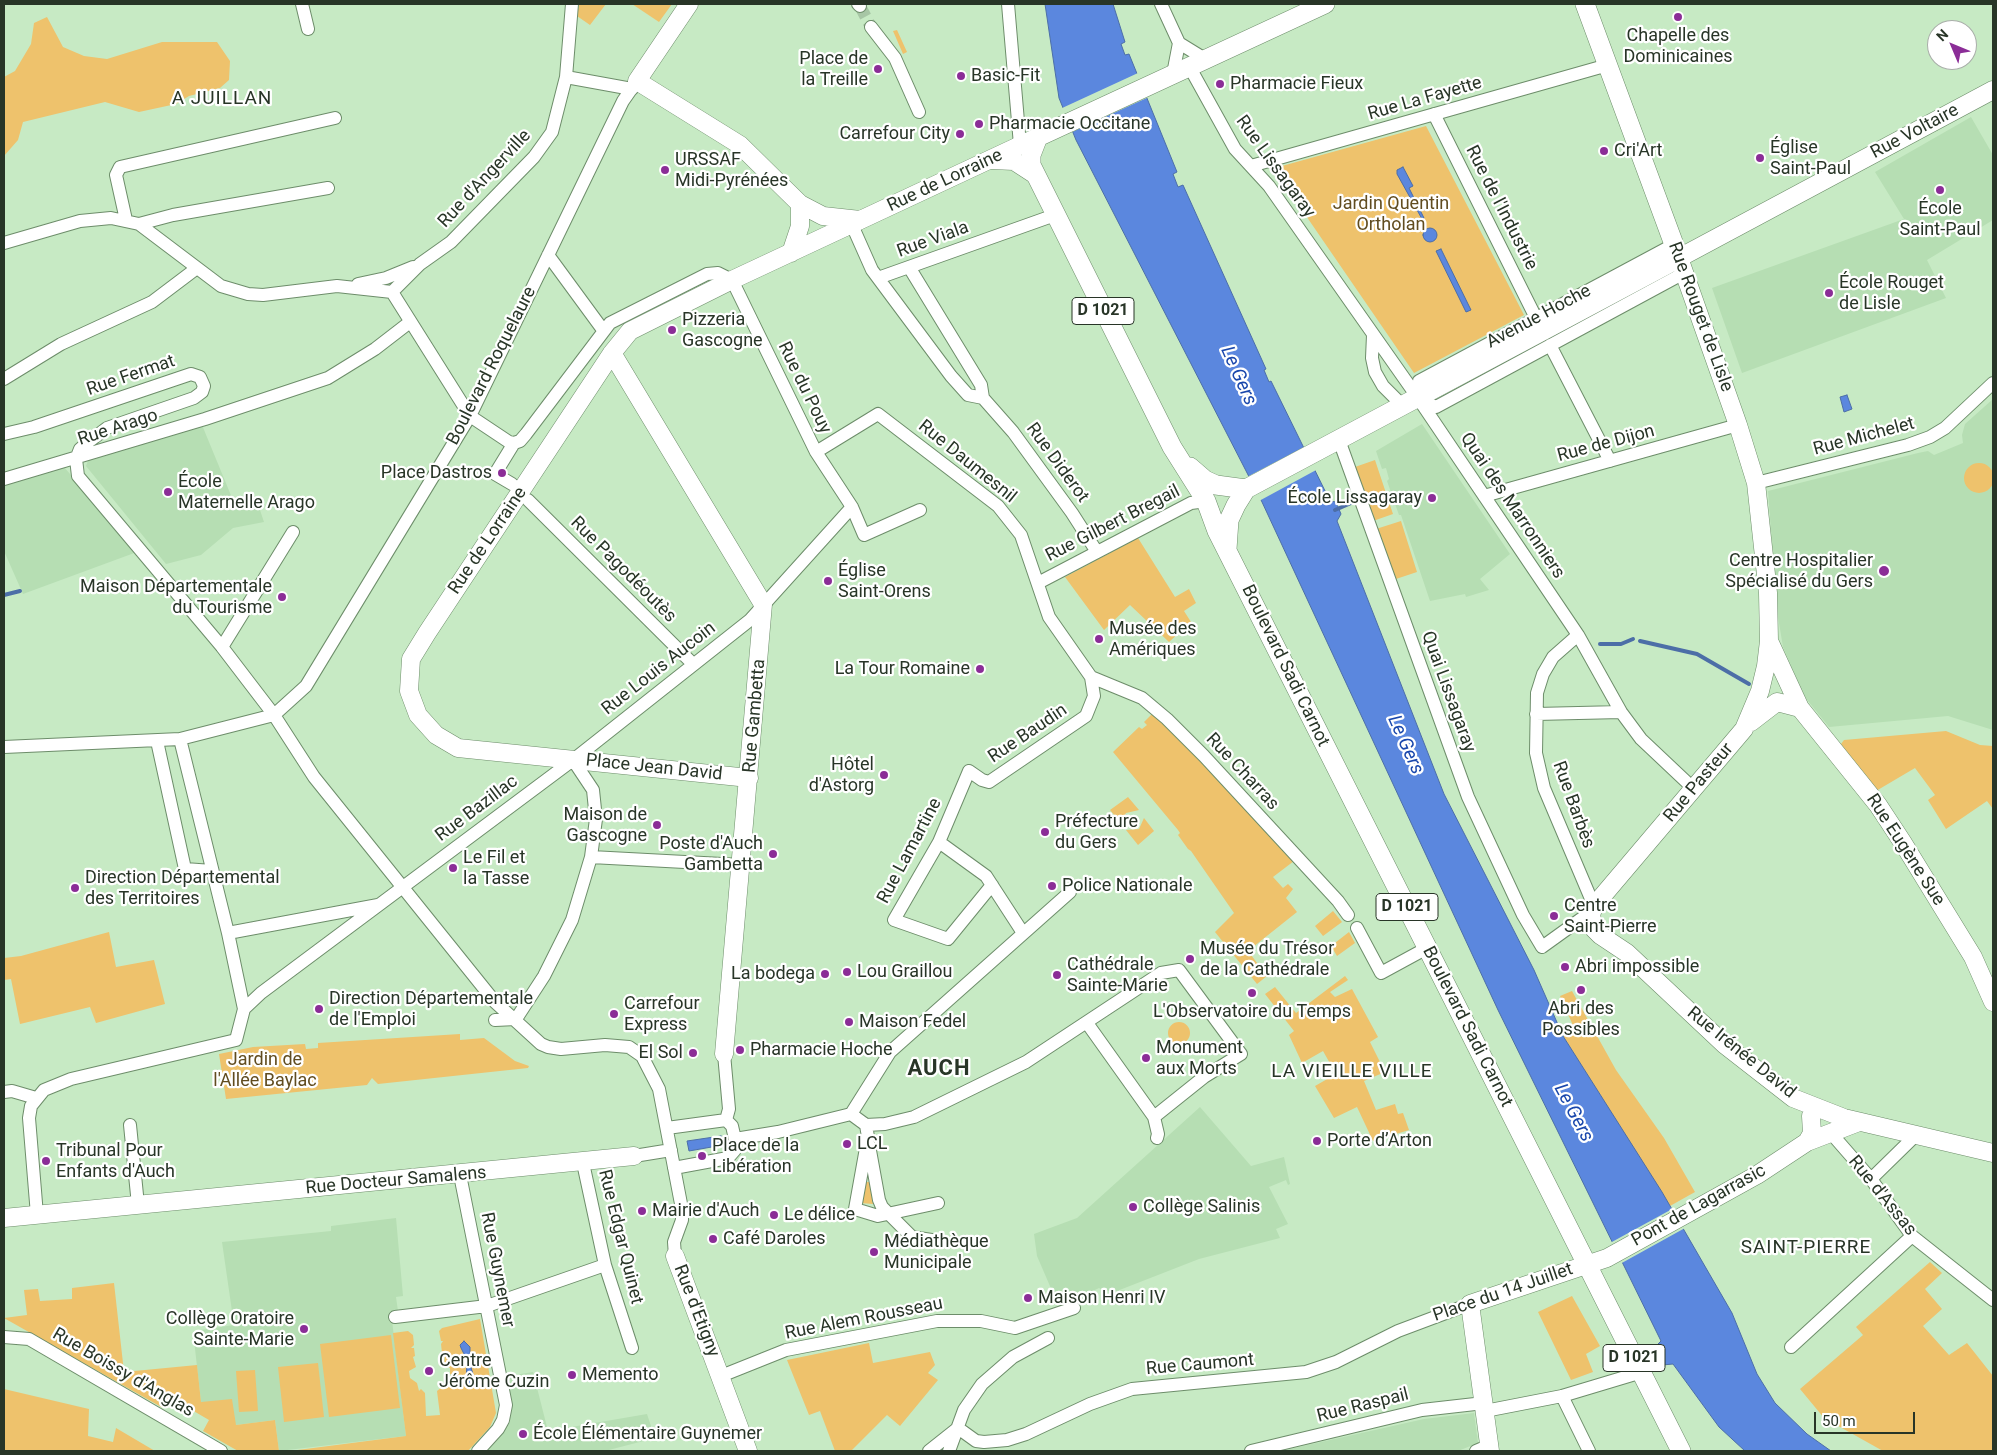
<!DOCTYPE html>
<html>
<head>
<meta charset="utf-8">
<style>
  body { margin:0 }
  #map { position:relative; width:1997px; height:1455px; overflow:hidden; background:#c7eac4; font-family:Roboto,sans-serif }
  canvas { display:block }
  .frame { position:absolute; inset:0; border:5px solid #283527; pointer-events:none }
  .north { position:absolute; left:1927px; top:20px; width:50px; height:50px; box-sizing:border-box; background:#fff; border:1px solid #a9aea9; border-radius:50%; rotate:315deg; font-size:14px; font-weight:700; line-height:20px; text-align:center; color:#283527 }
  .north::after { content:''; display:block; margin:auto; width:18px; height:22px; background:#8b2d97; clip-path:polygon(50% 0,100% 100%,50% 72%,0 100%) }
  .scale { position:absolute; left:1814px; top:1412px; width:101px; height:22px; box-sizing:border-box; border:2px solid #283527; border-top:0; padding-left:6px; font-size:15px; line-height:18px; white-space:nowrap; color:#283527; -webkit-text-stroke:4px #fff; paint-order:stroke }
</style>
</head>
<body>
<div id="map">
<canvas width="1997" height="1455"></canvas>
<div class="frame"></div>
<div class="north">N</div>
<div class="scale">50 m</div>
</div>
<script>
const g = document.querySelector('canvas').getContext('2d');
g.lineJoin = 'round';
function fillPath(path, color) { g.fillStyle = color; g.fill(path, 'evenodd'); }
const shape = rows => new Path2D(rows.map(r => 'M' + r).join(''));
function stroke(path, color, width, dash) { g.strokeStyle = color; g.lineWidth = width; g.lineCap = dash ? 'butt' : 'round'; g.setLineDash(dash || []); g.stroke(path); }
function drawText(font, color, halo, rows, align = 'center') {
  g.font = font + ' Roboto,sans-serif'; g.lineWidth = 4.5; g.setLineDash([]); g.textBaseline = 'middle'; g.strokeStyle = halo; g.fillStyle = color; for (const [text, x, y, turn = 0] of rows) {
    g.save(); g.translate(x, y); g.rotate((+turn || 0) * Math.PI / 180); g.textAlign = isNaN(turn) ? turn : align; if (halo) g.strokeText(text, 0, 0); g.fillText(text, 0, 0); g.restore();
  }
}
fillPath(shape([
  [1971,117,1993,155,1993,220,1927,260,1946,298,1742,373,1712,288,1904,219,1875,172],
  [1993,399,1993,730,1948,716,1829,727,1804,696,1783,647,1777,611,1768,491,1918,453,1928,451,1934,455,1963,443,1962,435,1965,424],
  [1422,424,1510,554,1480,579,1489,590,1466,597,1465,594,1430,601,1401,515,1399,515,1387,481,1389,479,1386,468,1382,469,1376,451],
  [202,425,237,510,258,504,264,522,233,528,201,555,166,564,86,466,89,458],
  [64,467,137,552,23,594,4,551,4,484],
  [1200,1107,1251,1166,1284,1157,1290,1184,1288,1185,1286,1180,1269,1187,1288,1224,1276,1229,1280,1238,1199,1259,1117,1291,1104,1291,1099,1288,1059,1307,1037,1256,1034,1234,1077,1218],
  [396,1218,403,1296,396,1297,398,1311,391,1312,406,1436,279,1451,275,1420,236,1425,201,1402,193,1331,234,1325,222,1242,331,1231,331,1226],
  [533,1372,548,1431,647,1414,655,1438,605,1451,487,1451,509,1424,512,1407,508,1376],
  [1474,1413,1478,1443,1458,1451,1281,1451,1424,1419]
]), '#b6deb3');
fillPath(shape([
  [579,4,606,4,590,25,577,16],
  [632,4,672,4,659,22],
  [47,17,63,47,84,56,107,59,162,42,217,42,230,61,229,80,220,88,189,96,176,104,139,112,105,102,23,122,18,140,4,156,4,77,15,71,31,44,34,23],
  [897,30,907,52,903,54,893,31],
  [1426,126,1524,315,1414,373,1278,175,1282,166],
  [1375,460,1393,514,1373,521,1355,467],
  '1964 478a15 15 0 1 1 30 0a15 15 0 1 1-30 0Z',
  [1401,521,1417,572,1393,580,1376,529],
  [1138,538,1175,597,1189,589,1196,603,1184,611,1191,622,1169,642,1130,605,1104,630,1065,577],
  [1153,713,1201,759,1294,861,1273,877,1283,888,1288,884,1293,889,1286,898,1297,912,1248,951,1267,976,1257,984,1215,932,1234,913,1191,851,1188,849,1178,835,1180,833,1178,830,1113,752,1139,727,1142,729,1147,725,1144,722],
  [1946,731,1980,745,1993,746,1993,809,1987,801,1946,829,1928,800,1935,795,1915,768,1876,791,1841,744,1844,740],
  [1128,797,1139,810,1126,813,1121,823,1110,810],
  [1144,818,1154,831,1138,845,1126,830,1139,829],
  [1333,911,1342,922,1323,936,1315,926],
  [109,932,116,967,154,960,165,1004,96,1023,90,1007,20,1024,11,979,4,980,4,958,21,956],
  [1349,932,1355,943,1337,956,1331,946],
  [1345,976,1348,980,1330,992,1335,997,1352,989,1378,1037,1370,1042,1385,1072,1364,1081,1376,1110,1395,1104,1398,1114,1403,1113,1409,1130,1373,1141,1357,1107,1334,1118,1315,1086,1336,1074,1323,1051,1302,1063,1289,1035,1294,1031,1265,994,1275,987,1296,1013],
  [1572,991,1616,1070,1664,1138,1695,1192,1670,1206,1563,1036,1575,1030,1560,996],
  '1168 1033a11 11 0 1 1 22 0a11 11 0 1 1-22 0Z',
  [460,1034,460,1040,484,1038,515,1061,529,1066,528,1068,378,1084,372,1078,367,1085,226,1099,219,1054,253,1047,305,1044,306,1049,318,1048,318,1043],
  [863,1182,870,1182,873,1204,860,1203],
  [1930,1262,1942,1273,1925,1289,1942,1309,1923,1326,1949,1355,1967,1343,1993,1376,1993,1451,1883,1451,1824,1418,1800,1389,1863,1335,1856,1327],
  [114,1283,124,1372,197,1365,201,1402,232,1399,236,1425,275,1420,279,1451,238,1451,203,1431,209,1420,197,1413,169,1397,163,1408,4,1318,27,1315,24,1290,38,1289,40,1301,72,1299,72,1288],
  [1572,1296,1600,1346,1586,1354,1593,1372,1571,1380,1538,1312],
  [480,1319,496,1413,490,1427,468,1451,290,1451,406,1436,393,1333,408,1331,413,1335,414,1345,411,1348,414,1348,415,1356,413,1357,416,1367,409,1371,410,1378,417,1383,419,1391,421,1389,425,1393,426,1416,440,1415,437,1391,442,1387,445,1389,444,1381,452,1375,450,1374,450,1368,444,1365,445,1354,442,1353,441,1344,443,1341,441,1341,439,1331,442,1328],
  [391,1335,400,1408,329,1417,320,1344],
  [869,1343,873,1363,930,1352,935,1365,928,1373,938,1380,900,1426,887,1415,851,1451,835,1451,820,1411,809,1415,787,1360],
  [318,1363,324,1417,284,1422,278,1367],
  [255,1370,258,1411,239,1412,236,1371],
  [4,1389,89,1409,88,1436,113,1442,116,1428,155,1451,4,1451]
]), '#eec26c');
const water = shape([
  [1045,4,1113,4,1125,42,1121,44,1125,55,1129,54,1177,172,1173,174,1178,187,1183,185,1266,369,1264,370,1269,382,1271,381,1330,501,1336,502,1341,514,1337,521,1444,794,1534,970,1563,1036,1662,1192,1732,1313,1757,1374,1775,1403,1807,1434,1831,1451,1745,1451,1719,1427,1673,1364,1652,1366,1647,1355,1661,1341,1498,1010,1262,502,1076,140,1059,98,1045,4],
  [1403,167,1413,186,1409,188,1424,218,1422,219,1397,174,1397,170,1403,167],
  '1423 235a7 7 0 1 1 14 0a7 7 0 1 1-14 0Z',
  [1441,249,1471,310,1466,312,1436,251,1441,249],
  [1847,395,1852,409,1844,412,1840,397,1847,395],
  [721,1136,723,1145,689,1151,687,1141,721,1136],
  [464,1341,470,1347,470,1360,467,1360,461,1348,460,1345,464,1341],
  [467,1364,470,1364,475,1381,470,1386,466,1381,467,1364]
]);
fillPath(water, '#5b87de');
stroke(water, '#4c6ea7', 1);
fillPath(shape([
  [1138,73,1149,97,1070,133,1060,109],
  [1306,446,1318,469,1259,501,1247,477],
  [1674,1208,1685,1228,1620,1264,1610,1243]
]), '#c7eac4');
stroke(shape([
  [1335,510,1351,503],
  [4,595,20,591],
  [1640,641,1697,654,1749,684],
  [1600,644,1621,644,1633,639]
]), '#4c6ea7', 4);
stroke(shape([
  [860,6,871,27]
]), '#a7c6a5', 12, [12, 6]);
const street = shape([
  [302,4,308,29],
  [572,4,566,77,632,89],
  [858,4,860,6],
  [1008,4,1020,145],
  [1161,4,1179,43,1205,59],
  [871,27,895,58,919,112],
  [1189,66,1235,149,1269,186,1418,398,1578,635,1621,712,1641,739,1694,789],
  [1173,74,1179,43],
  [1434,114,1536,318],
  [1251,166,1608,65],
  [126,220,116,175,120,167,335,118],
  [139,224,173,215,328,188],
  [852,225,872,270,951,376,968,395,983,398],
  [4,243,80,221,111,218,139,224,221,286,248,294,263,295,337,286,392,292],
  [548,255,603,330],
  [909,267,981,385,983,398,1013,432,1072,513,1097,552],
  [878,278,1055,215],
  [358,284,386,278,413,267],
  [392,292,470,416,509,442,514,443,520,441,526,434,610,323,707,274,718,273,732,280,816,452,852,507,864,535,920,510],
  [392,292,420,264,451,242,534,157,552,132,566,77],
  [1373,335,1372,358,1375,372,1383,386,1403,406],
  [1550,345,1610,461],
  [4,379,61,344,152,302,197,268],
  [1418,398,1419,381,1673,245],
  [1420,399,1436,407,1684,273],
  [4,434,34,427,191,374,200,377,204,386,202,392,194,398,107,428,87,443,80,449,76,459,78,476,222,647,274,715,314,777,495,1002,541,1044,548,1047,561,1049,605,1045,629,1047,642,1056,659,1089,682,1209,682,1220,674,1242,675,1256],
  [1339,440,1468,797,1523,915,1542,947,1592,911],
  [816,452,878,414,998,506,1021,535,1049,617,1091,677,1094,696,1086,716,989,782,982,780,969,771,939,842,894,920,948,939,992,885],
  [4,479,205,419,328,378,375,349,410,322],
  [1756,483,1908,445,1930,437,1945,428,1993,383],
  [512,484,495,474,514,443],
  [1484,496,1738,425],
  [528,500,693,664],
  [1038,583,1191,503,1206,501],
  [1578,635,1553,657,1543,674,1537,693,1536,753,1544,788,1594,906],
  [222,647,293,532],
  [1091,677,1142,698,1167,719,1204,756,1338,901,1348,915],
  [1536,714,1621,712],
  [157,741,185,869,212,871],
  [4,747,180,739,274,715,306,686,470,416,623,101,637,81],
  [939,842,986,876,1023,933],
  [591,857,741,865],
  [1357,928,1381,973,1427,948],
  [228,933,378,905],
  [244,1009,261,993,573,760,750,620,852,507],
  [516,1019,544,976,572,920,591,857,596,819,593,790,573,760],
  [495,1020,516,1019],
  [1087,1023,1154,1117,1158,1134,1157,1138],
  [724,1054,729,1109,726,1120],
  [4,1092,12,1091,36,1098],
  [851,1114,866,1125,885,1124,914,1117,1026,1062,1161,973,1179,970,1241,1054,1204,1077,1154,1117],
  [851,1114,890,1052,1070,892],
  [130,1125,138,1205],
  [866,1125,868,1137,855,1209,878,1216,938,1203],
  [667,1128,726,1120,732,1126,735,1139,735,1150,728,1158,674,1168],
  [1830,1132,1871,1179,1912,1236,1993,1300],
  [735,1139,778,1132,851,1114],
  [869,1145,879,1200,882,1207,912,1237,938,1241],
  [634,1156,671,1150],
  [583,1163,605,1265,632,1348],
  [460,1175,506,1405,503,1420,498,1429,478,1451],
  [1871,1179,1916,1135],
  [37,1215,29,1118,31,1106,44,1090,71,1079,236,1040,244,1009,228,933,180,739],
  [395,1317,487,1306,605,1265],
  [4,1337,29,1339,221,1451],
  [1791,1347,1912,1236],
  [721,1376,786,1350,937,1321,981,1321,1015,1328,1074,1308],
  [1562,1396,1589,1451],
  [1485,1411,1562,1396,1642,1372],
  [958,1428,976,1441,984,1442,1007,1440,1026,1434,1090,1404,1132,1389,1306,1372,1336,1362,1398,1331,1470,1304],
  [929,1451,958,1428],
  [949,1451,964,1410,982,1384,1013,1357,1048,1338],
  [1251,1451,1422,1410,1484,1403],
  [1476,1451,1490,1445]
]);
const secondary = shape([
  [689,4,637,81,740,145,800,204,823,216,860,220],
  [1993,90,1679,258,1738,425,1756,483,1768,593,1769,641,1766,666,1760,691,1744,729,1594,906,1591,915,1594,929,1600,935,1627,953,1725,1045,1793,1098,1844,1118,1993,1153],
  [992,160,1014,161,1034,174],
  [791,253,800,226,800,204],
  [612,353,763,604,724,1054],
  [1770,643,1800,708,1878,805,1903,843,1973,957,1993,1002],
  [1751,722,1777,702,1800,708],
  [749,778,458,748,436,735,418,715,409,691,411,659,427,633,612,353,630,331,732,280,1038,137],
  [1807,1142,1812,1133,1811,1116],
  [4,1218,634,1156],
  [675,1256,748,1451],
  [1490,1451,1470,1304,1607,1258,1757,1175,1807,1142,1859,1122]
]);
const primary = shape([
  [1325,4,1038,137,1031,155,1031,165,1172,447,1206,501,1217,531,1681,1451],
  [1190,467,1205,480,1216,485,1246,489],
  [1227,549,1229,520,1236,505,1246,489,1679,258,1585,4]
]);
stroke(street, '#6d8d6a', 14);
stroke(secondary, '#6d8d6a', 19);
stroke(primary, '#6d8d6a', 20);
stroke(street, '#fff', 12);
stroke(secondary, '#fff', 18);
stroke(primary, '#fff', 19);
for (const [x, y, r, color] of [
  [1678,17,5,"#8b2d97"],
  [878,69,5,"#8b2d97"],
  [961,76,5,"#8b2d97"],
  [1220,84,5,"#8b2d97"],
  [979,124,5,"#8b2d97"],
  [960,134,5,"#8b2d97"],
  [1604,151,5,"#8b2d97"],
  [1760,158,5,"#8b2d97"],
  [665,170,5,"#8b2d97"],
  [1940,190,5,"#8b2d97"],
  [1829,293,5,"#8b2d97"],
  [672,330,5,"#8b2d97"],
  [502,473,5,"#8b2d97"],
  [168,492,5,"#8b2d97"],
  [1432,498,5,"#8b2d97"],
  [1884,571,6,"#8b2d97"],
  [828,581,5,"#8b2d97"],
  [282,597,5,"#8b2d97"],
  [1099,639,5,"#8b2d97"],
  [980,669,5,"#8b2d97"],
  [884,775,5,"#8b2d97"],
  [657,825,5,"#8b2d97"],
  [1045,832,5,"#8b2d97"],
  [773,854,5,"#8b2d97"],
  [453,868,5,"#8b2d97"],
  [1052,886,5,"#8b2d97"],
  [75,888,5,"#8b2d97"],
  [1554,916,5,"#8b2d97"],
  [1190,959,5,"#8b2d97"],
  [1565,967,5,"#8b2d97"],
  [847,972,5,"#8b2d97"],
  [825,974,5,"#8b2d97"],
  [1057,975,5,"#8b2d97"],
  [1581,990,5,"#8b2d97"],
  [1252,993,5,"#8b2d97"],
  [319,1009,5,"#8b2d97"],
  [614,1014,5,"#8b2d97"],
  [849,1022,5,"#8b2d97"],
  [740,1050,5,"#8b2d97"],
  [693,1053,5,"#8b2d97"],
  [1146,1058,5,"#8b2d97"],
  [1317,1141,5,"#8b2d97"],
  [847,1144,5,"#8b2d97"],
  [702,1156,5,"#8b2d97"],
  [46,1161,5,"#8b2d97"],
  [1133,1207,5,"#8b2d97"],
  [642,1211,5,"#8b2d97"],
  [774,1215,5,"#8b2d97"],
  [713,1239,5,"#8b2d97"],
  [874,1252,5,"#8b2d97"],
  [1028,1298,5,"#8b2d97"],
  [304,1329,5,"#8b2d97"],
  [429,1371,5,"#8b2d97"],
  [572,1375,5,"#8b2d97"],
  [523,1434,5,"#8b2d97"]
]) { const dot = new Path2D(); dot.arc(x, y, r, 0, 2 * Math.PI); g.fillStyle = color; g.fill(dot); stroke(dot, '#fff', 2); }
for (const [x, y, w] of [
  [1103,311,62],
  [1407,907,62],
  [1634,1358,62]
]) { const box = new Path2D(); box.roundRect(x - w / 2, y - 13.5, w, 27, 4); g.fillStyle = '#fff'; g.fill(box); stroke(box, '#283527', 1); }
drawText('bold 16px', '#283527', null, [
  ["D 1021",1103,311],
  ["D 1021",1407,907],
  ["D 1021",1634,1358]
]);
drawText('18px', '#283527', '#fff', [
  ["Chapelle des",1678,36,"center"],
  ["Dominicaines",1678,57,"center"],
  ["Place de",868,59,"right"],
  ["la Treille",868,80,"right"],
  ["Basic-Fit",971,76],
  ["Pharmacie Fieux",1230,84],
  ["Pharmacie Occitane",989,124],
  ["Carrefour City",950,134,"right"],
  ["Église",1770,148],
  ["Saint-Paul",1770,169],
  ["Cri'Art",1614,151],
  ["URSSAF",675,160],
  ["Midi-Pyrénées",675,181],
  ["École",1940,209,"center"],
  ["Saint-Paul",1940,230,"center"],
  ["École Rouget",1839,283],
  ["de Lisle",1839,304],
  ["Pizzeria",682,320],
  ["Gascogne",682,341],
  ["Place Dastros",492,473,"right"],
  ["École",178,482],
  ["Maternelle Arago",178,503],
  ["École Lissagaray",1422,498,"right"],
  ["Centre Hospitalier",1873,561,"right"],
  ["Spécialisé du Gers",1873,582,"right"],
  ["Église",838,571],
  ["Saint-Orens",838,592],
  ["Maison Départementale",272,587,"right"],
  ["du Tourisme",272,608,"right"],
  ["Musée des",1109,629],
  ["Amériques",1109,650],
  ["La Tour Romaine",970,669,"right"],
  ["Hôtel",874,765,"right"],
  ["d'Astorg",874,786,"right"],
  ["Maison de",647,815,"right"],
  ["Gascogne",647,836,"right"],
  ["Préfecture",1055,822],
  ["du Gers",1055,843],
  ["Poste d'Auch",763,844,"right"],
  ["Gambetta",763,865,"right"],
  ["Le Fil et",463,858],
  ["la Tasse",463,879],
  ["Direction Départemental",85,878],
  ["des Territoires",85,899],
  ["Police Nationale",1062,886],
  ["Centre",1564,906],
  ["Saint-Pierre",1564,927],
  ["Musée du Trésor",1200,949],
  ["de la Cathédrale",1200,970],
  ["Cathédrale",1067,965],
  ["Sainte-Marie",1067,986],
  ["Abri impossible",1575,967],
  ["Lou Graillou",857,972],
  ["La bodega",815,974,"right"],
  ["Direction Départementale",329,999],
  ["de l'Emploi",329,1020],
  ["Carrefour",624,1004],
  ["Express",624,1025],
  ["Abri des",1581,1009,"center"],
  ["Possibles",1581,1030,"center"],
  ["L'Observatoire du Temps",1252,1012,"center"],
  ["Maison Fedel",859,1022],
  ["Monument",1156,1048],
  ["aux Morts",1156,1069],
  ["Pharmacie Hoche",750,1050],
  ["El Sol",683,1053,"right"],
  ["Porte d’Arton",1327,1141],
  ["LCL",857,1144],
  ["Place de la",712,1146],
  ["Libération",712,1167],
  ["Tribunal Pour",56,1151],
  ["Enfants d'Auch",56,1172],
  ["Collège Salinis",1143,1207],
  ["Mairie d'Auch",652,1211],
  ["Le délice",784,1215],
  ["Café Daroles",723,1239],
  ["Médiathèque",884,1242],
  ["Municipale",884,1263],
  ["Maison Henri IV",1038,1298],
  ["Collège Oratoire",294,1319,"right"],
  ["Sainte-Marie",294,1340,"right"],
  ["Centre",439,1361],
  ["Jérôme Cuzin",439,1382],
  ["Memento",582,1375],
  ["École Élémentaire Guynemer",533,1434]
], 'left');
drawText('18px', '#283527', '#fff', [
  ["Rue La Fayette",1425,99,-16],
  ["Rue Voltaire",1915,132,-28],
  ["Rue Lissagaray",1275,167,54],
  ["Rue d'Angerville",485,179,-47],
  ["Rue de Lorraine",945,181,-25],
  ["Rue de l'Industrie",1501,208,63],
  ["Rue Viala",933,240,-20],
  ["Avenue Hoche",1539,317,-28],
  ["Rue Rouget de Lisle",1700,317,70],
  ["Boulevard Roquelaure",492,366,-63],
  ["Rue Fermat",131,376,-19],
  ["Rue du Pouy",804,388,64],
  ["Rue Arago",118,428,-18],
  ["Rue Michelet",1864,437,-15],
  ["Rue de Dijon",1606,444,-15],
  ["Rue Daumesnil",967,462,39],
  ["Rue Diderot",1057,463,54],
  ["Quai des Marronniers",1512,506,56],
  ["Rue Gilbert Bregail",1113,524,-27],
  ["Rue de Lorraine",488,541,-56],
  ["Rue Pagodéoutès",623,570,45],
  ["Boulevard Sadi Carnot",1285,666,64],
  ["Rue Louis Aucoin",659,669,-38],
  ["Quai Lissagaray",1448,692,70],
  ["Rue Gambetta",755,716,-85],
  ["Rue Baudin",1028,734,-34],
  ["Place Jean David",654,768,6],
  ["Rue Charras",1242,772,47],
  ["Rue Pasteur",1699,783,-50],
  ["Rue Barbès",1573,805,70],
  ["Rue Bazillac",477,809,-37],
  ["Rue Eugène Sue",1905,850,57],
  ["Rue Lamartine",910,851,-62],
  ["Boulevard Sadi Carnot",1467,1027,63],
  ["Rue Irénée David",1741,1053,39],
  ["Rue Docteur Samalens",396,1181,-5],
  ["Rue d'Assas",1882,1196,51],
  ["Pont de Lagarrasic",1699,1206,-29],
  ["Rue Edgar Quinet",620,1237,76],
  ["Rue Guynemer",497,1270,79],
  ["Place du 14 Juillet",1503,1293,-19],
  ["Rue d'Etigny",696,1311,69],
  ["Rue Alem Rousseau",864,1319,-11],
  ["Rue Caumont",1200,1365,-5],
  ["Rue Boissy d'Anglas",123,1373,30],
  ["Rue Raspail",1363,1406,-14]
]);
drawText('18px', '#614c1f', '#fff', [
  ["Jardin Quentin",1391,204],
  ["Ortholan",1391,225],
  ["Jardin de",265,1060],
  ["l'Allée Baylac",265,1081]
]);
g.letterSpacing = '1px';
drawText('19px', '#283527', '#fff', [
  ["A JUILLAN",222,99],
  ["LA VIEILLE VILLE",1352,1072],
  ["SAINT-PIERRE",1806,1248]
]);
g.letterSpacing = '0px';
drawText('italic 19px', '#1947ac', '#fff', [
  ["Le Gers",1238,376,66],
  ["Le Gers",1405,745,66],
  ["Le Gers",1573,1113,62]
]);
g.letterSpacing = '1px';
drawText('bold 22px', '#283527', '#fff', [
  ["AUCH",939,1069]
]);
g.letterSpacing = '0px';
</script>
</body>
</html>
